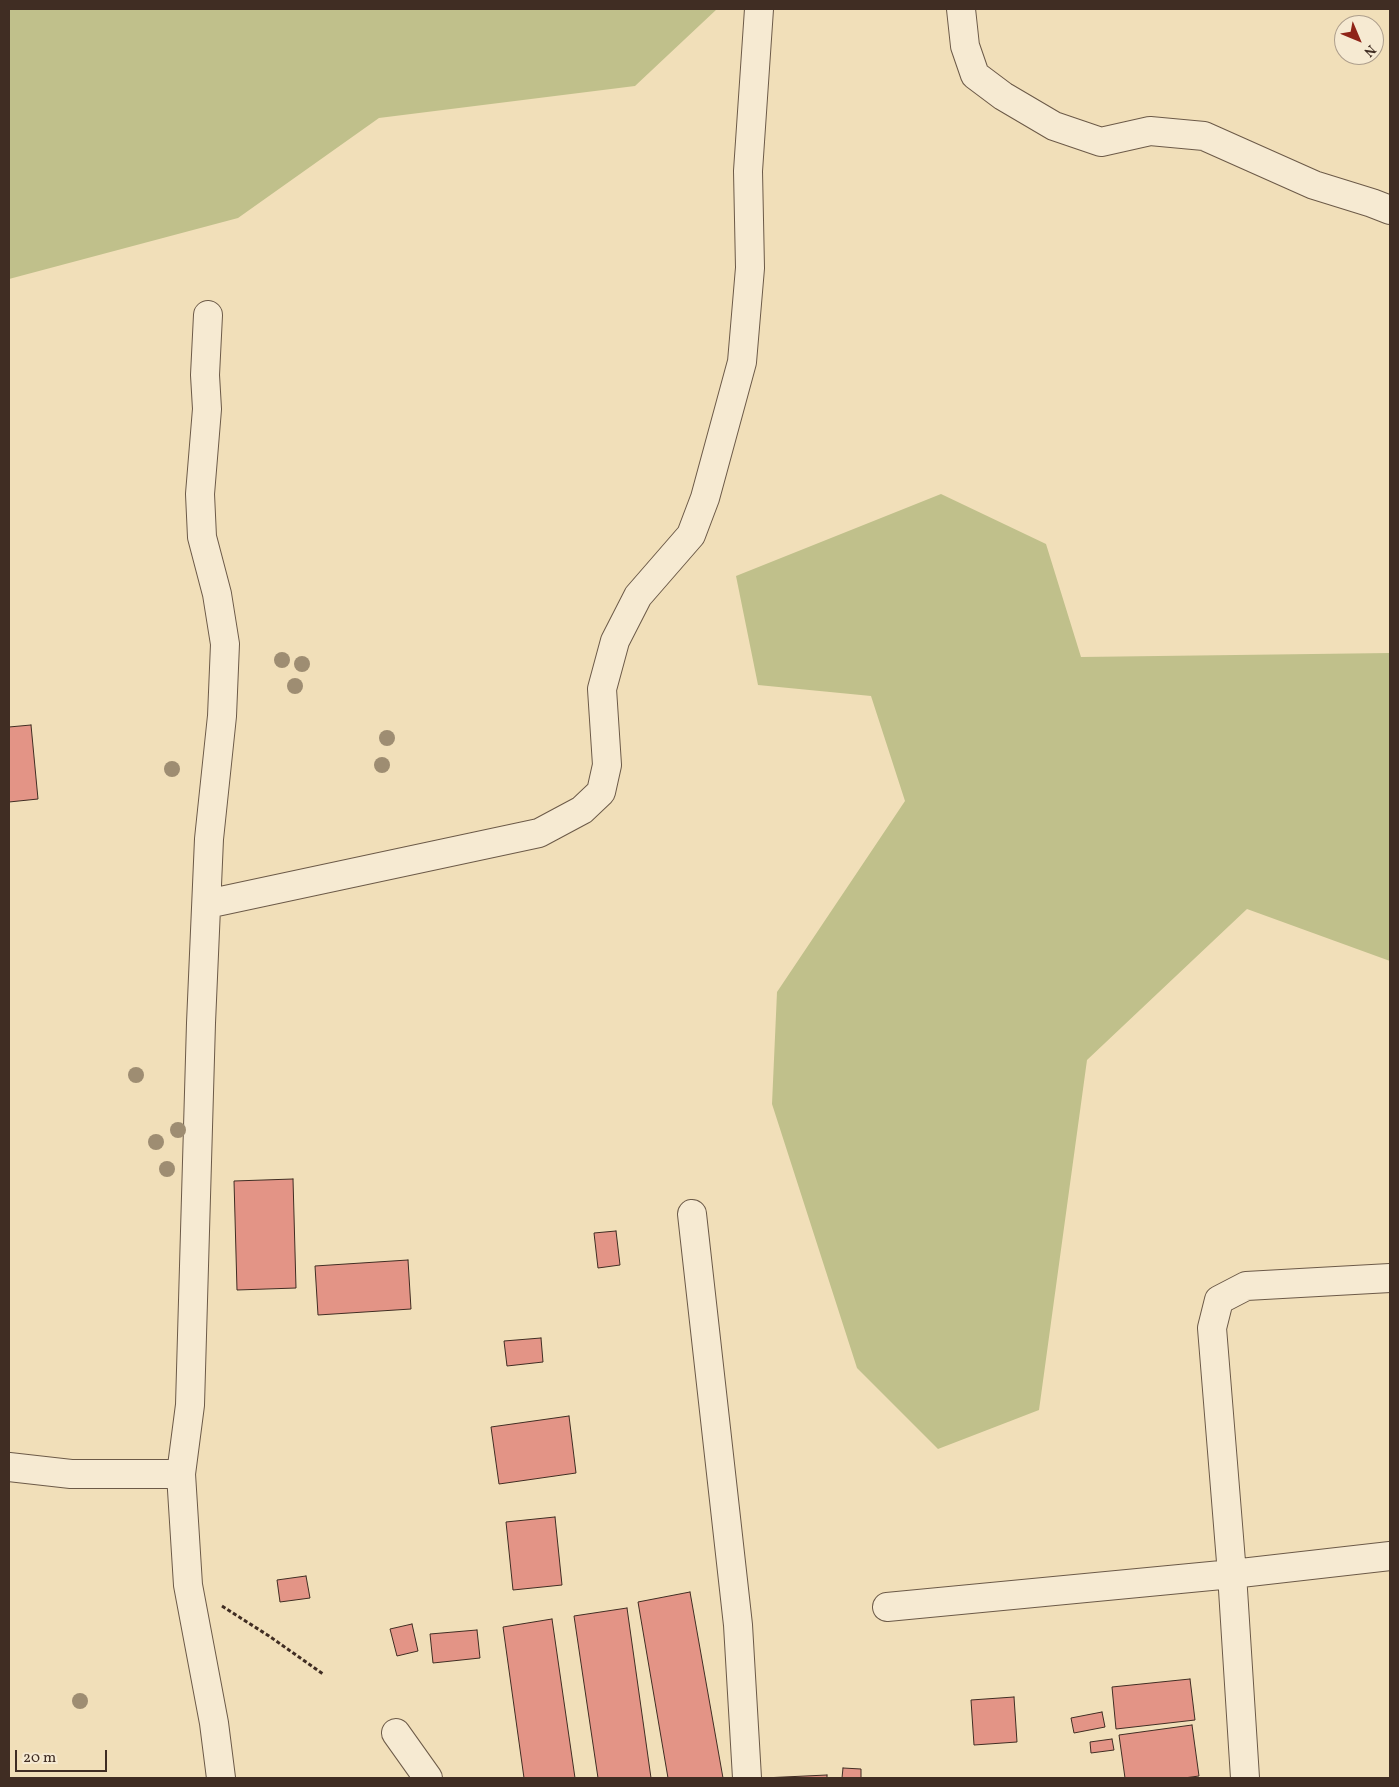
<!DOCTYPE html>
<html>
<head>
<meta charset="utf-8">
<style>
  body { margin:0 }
  #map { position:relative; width:1399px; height:1787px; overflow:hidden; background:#f1dfb9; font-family:Vollkorn,serif }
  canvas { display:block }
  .frame { position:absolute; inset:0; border:10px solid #402d23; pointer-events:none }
  .north { position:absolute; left:1334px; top:15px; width:50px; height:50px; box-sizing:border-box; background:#f6ead2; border:1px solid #ad9e8c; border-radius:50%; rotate:135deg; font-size:14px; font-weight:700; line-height:20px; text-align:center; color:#402d23 }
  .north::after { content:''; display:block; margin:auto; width:18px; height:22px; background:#8f2418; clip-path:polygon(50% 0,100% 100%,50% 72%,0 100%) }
  .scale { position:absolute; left:15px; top:1750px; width:92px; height:22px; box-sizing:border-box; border:2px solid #402d23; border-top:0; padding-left:6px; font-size:15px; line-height:18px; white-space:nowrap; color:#402d23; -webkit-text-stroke:4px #f6ead2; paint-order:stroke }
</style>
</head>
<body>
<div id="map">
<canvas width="1399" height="1787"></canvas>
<div class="frame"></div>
<div class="north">N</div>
<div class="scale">20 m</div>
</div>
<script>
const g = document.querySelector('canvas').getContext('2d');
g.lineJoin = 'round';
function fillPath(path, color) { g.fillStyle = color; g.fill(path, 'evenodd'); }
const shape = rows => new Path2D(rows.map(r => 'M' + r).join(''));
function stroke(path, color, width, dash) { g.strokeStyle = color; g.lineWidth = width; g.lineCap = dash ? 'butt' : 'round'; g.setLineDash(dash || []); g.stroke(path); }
fillPath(shape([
  [9,9,717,9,635,86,379,118,238,218,9,279],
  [941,494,1046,544,1081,657,1390,653,1390,961,1247,909,1087,1060,1039,1410,938,1449,857,1368,772,1104,777,992,905,801,871,696,758,685,736,576]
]), '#c0c08b');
const building = shape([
  [31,725,38,799,9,802,9,727,31,725],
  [293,1179,296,1288,237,1290,234,1181,293,1179],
  [616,1231,620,1265,598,1268,594,1233,616,1231],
  [408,1260,411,1309,318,1315,315,1266,408,1260],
  [541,1338,543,1362,507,1366,504,1341,541,1338],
  [569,1416,576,1473,499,1484,491,1427,569,1416],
  [555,1517,562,1585,513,1590,506,1522,555,1517],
  [306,1576,310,1598,280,1602,277,1580,306,1576],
  [690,1592,723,1778,668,1778,638,1602,690,1592],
  [627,1608,651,1778,598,1778,574,1616,627,1608],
  [552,1619,575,1778,524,1778,503,1627,552,1619],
  [412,1624,418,1651,397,1656,390,1629,412,1624],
  [477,1630,480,1658,433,1663,430,1634,477,1630],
  [1190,1679,1195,1720,1116,1729,1112,1687,1190,1679],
  [1014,1697,1017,1742,974,1745,971,1700,1014,1697],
  [1102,1712,1105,1727,1074,1733,1071,1718,1102,1712],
  [1192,1725,1199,1776,1184,1778,1125,1778,1119,1735,1192,1725],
  [1112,1739,1114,1750,1091,1753,1090,1742,1112,1739],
  [843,1768,861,1769,861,1778,842,1778,843,1768],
  [827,1775,827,1778,763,1778,827,1775]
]);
fillPath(building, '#e39486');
stroke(building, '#402d23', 1);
const minor = shape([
  [961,9,965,46,975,75,1003,96,1054,126,1101,142,1150,131,1204,136,1314,185,1372,203,1390,210],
  [208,315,205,375,207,409,200,494,202,537,217,594,225,644,222,716,209,839,201,1023,190,1405,181,1474,188,1585,214,1723,221,1778],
  [207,904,539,833,582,810,601,792,607,765,602,689,615,641,638,596,691,535,705,498,742,362,750,268,748,171,759,9],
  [692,1214,738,1625,747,1778],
  [9,1467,71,1474,181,1474],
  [887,1607,1232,1574,1390,1556],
  [396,1733,428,1778],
  [1245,1778,1232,1574,1212,1328,1219,1300,1246,1286,1390,1278]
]);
stroke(minor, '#6c5a48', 30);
stroke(shape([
  [222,1606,269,1636,323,1674]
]), '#402d23', 3, [4, 2.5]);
stroke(minor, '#f6ead2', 28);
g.fillStyle = '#9e8d72';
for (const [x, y] of [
  [282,660],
  [302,664],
  [295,686],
  [387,738],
  [382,765],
  [172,769],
  [136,1075],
  [178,1130],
  [156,1142],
  [167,1169],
  [80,1701]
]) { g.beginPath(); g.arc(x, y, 8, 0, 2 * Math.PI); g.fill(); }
</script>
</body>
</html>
